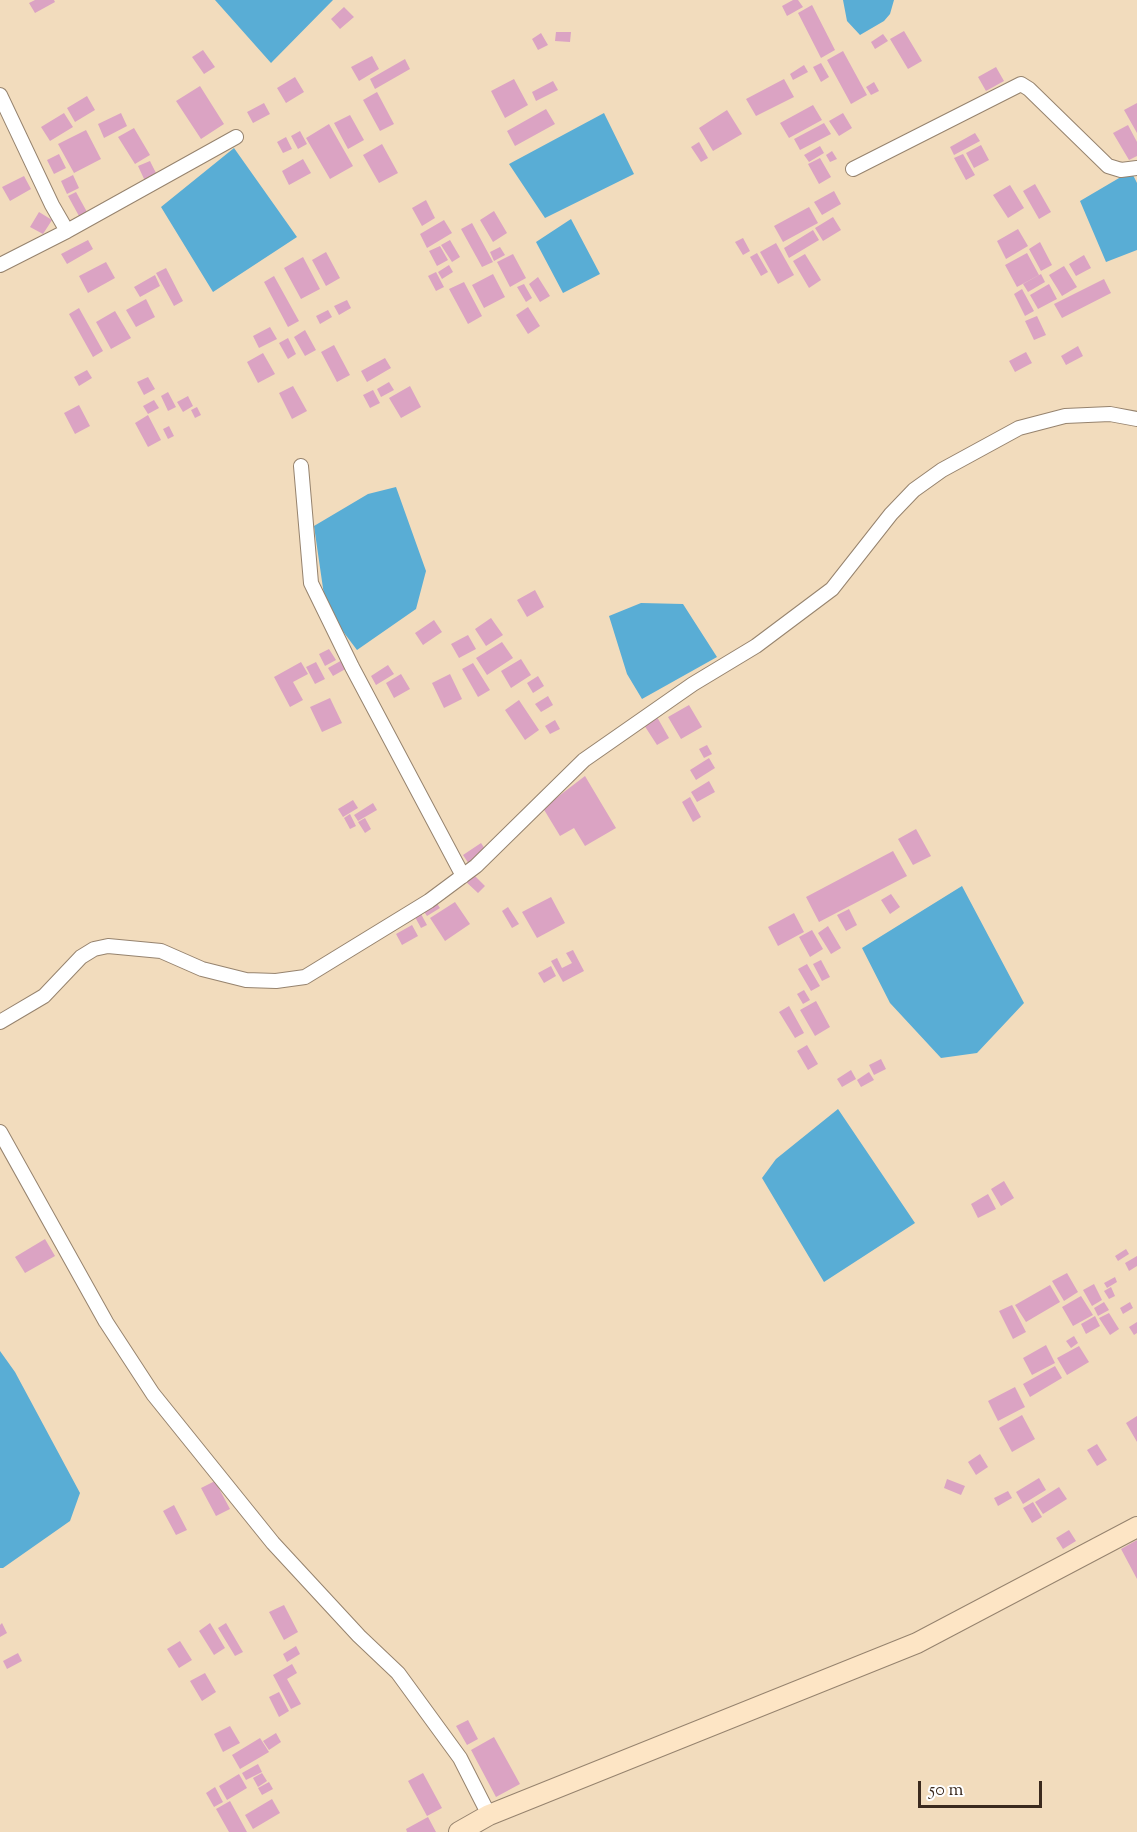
<!DOCTYPE html>
<html>
<head>
<meta charset="utf-8">
<style>
  body { margin:0 }
  #map { position:relative; width:1137px; height:1832px; overflow:hidden; background:#f2dcbd; font-family:"Sorts Mill Goudy",serif }
  canvas { display:block }
  .scale { position:absolute; left:918px; top:1781px; width:124px; height:27px; box-sizing:border-box; border:3px solid #3b2a1e; border-top:0; padding-left:8px; font-size:18px; line-height:21px; white-space:nowrap; color:#3b2a1e; -webkit-text-stroke:4px #fff; paint-order:stroke }
</style>
</head>
<body>
<div id="map">
<canvas width="1137" height="1832"></canvas>
<div class="scale">50 m</div>
</div>
<script>
const g = document.querySelector('canvas').getContext('2d');
g.lineJoin = 'round';
function fillPath(path, color) { g.fillStyle = color; g.fill(path, 'evenodd'); }
const shape = rows => new Path2D(rows.map(r => 'M' + r).join(''));
function stroke(path, color, width, dash) { g.strokeStyle = color; g.lineWidth = width; g.lineCap = dash ? 'butt' : 'round'; g.setLineDash(dash || []); g.stroke(path); }
fillPath(shape([
  [215,0,333,0,271,63],
  [843,0,894,0,890,14,884,21,860,35,847,21],
  [604,113,634,174,545,218,509,164],
  [234,148,297,237,213,292,161,207],
  [1131,171,1137,183,1137,250,1106,262,1080,201],
  [571,219,600,274,563,293,536,242],
  [396,487,426,571,416,609,357,650,326,609,314,526,368,494],
  [641,603,683,604,717,657,642,699,627,674,609,616],
  [962,886,1024,1003,977,1053,941,1058,890,1003,862,948],
  [838,1109,915,1223,824,1282,762,1178,776,1159],
  [0,1351,15,1372,80,1493,70,1521,3,1568,0,1568]
]), '#59add5');
fillPath(shape([
  [35,0,54,0,55,2,35,13,29,3],
  [793,0,798,0,803,7,787,16,782,6],
  [812,5,835,50,821,58,798,13],
  [344,7,354,17,340,29,331,19],
  [904,31,922,61,908,69,890,39],
  [556,32,571,32,570,42,555,41],
  [541,33,548,45,538,50,532,39],
  [883,34,888,41,875,49,871,42],
  [203,50,215,67,204,74,192,57],
  [843,51,867,95,851,104,827,60],
  [372,56,379,69,359,81,351,67],
  [405,59,410,69,375,89,370,79],
  [821,63,829,77,821,82,813,67],
  [804,65,808,72,793,80,790,74],
  [996,67,1004,81,986,91,978,77],
  [295,77,304,92,286,103,277,88],
  [514,79,528,105,505,118,491,91],
  [784,79,794,97,756,116,746,99],
  [553,81,558,90,536,101,532,92],
  [874,82,879,91,871,95,866,87],
  [200,86,224,124,201,139,176,101],
  [377,92,394,124,380,131,363,100],
  [87,96,95,110,75,122,67,108],
  [264,103,270,114,253,123,247,112],
  [1137,103,1137,133,1124,110],
  [813,105,822,120,789,138,780,123],
  [546,109,555,124,515,146,507,131],
  [727,110,742,134,713,151,699,128],
  [64,113,73,127,50,141,41,127],
  [121,113,127,126,104,138,98,124],
  [843,113,852,128,839,136,829,121],
  [350,115,364,140,348,149,334,123],
  [824,123,831,134,800,150,794,139],
  [329,124,353,166,330,179,306,138],
  [1128,125,1137,142,1137,156,1129,160,1113,133],
  [134,128,150,155,135,164,118,137],
  [86,130,101,159,74,173,58,144],
  [300,131,307,144,298,149,291,136],
  [975,133,980,141,954,155,950,147],
  [286,137,292,149,283,153,277,142],
  [699,142,708,158,701,162,691,147],
  [382,144,398,173,379,183,363,155],
  [981,145,989,160,974,168,966,153],
  [820,146,824,153,809,162,804,155],
  [832,151,837,159,830,162,826,155],
  [59,154,66,168,54,174,47,160],
  [963,154,975,175,966,180,954,158],
  [820,158,831,177,819,184,808,164],
  [303,159,311,173,289,185,282,171],
  [150,161,157,175,145,181,138,166],
  [73,175,79,188,67,194,61,181],
  [24,176,31,189,10,201,2,187],
  [1035,184,1051,212,1039,219,1023,191],
  [1010,185,1024,208,1008,218,993,195],
  [834,191,841,204,822,215,814,202],
  [76,192,87,212,79,216,68,196],
  [426,200,435,218,422,226,412,208],
  [809,207,818,223,783,242,774,226],
  [494,211,507,233,493,242,480,220],
  [39,212,52,220,43,234,30,227],
  [833,217,841,230,823,241,815,228],
  [444,220,452,233,427,248,420,234],
  [472,223,493,262,482,267,461,229],
  [1018,229,1028,246,1006,259,997,241],
  [813,230,819,240,789,258,784,248],
  [743,238,750,251,743,255,735,242],
  [88,240,93,249,67,264,61,254],
  [450,240,460,257,452,262,441,245],
  [1040,242,1052,265,1041,271,1029,249],
  [776,243,794,275,778,284,760,252],
  [440,246,448,260,437,266,429,251],
  [500,247,505,255,494,261,490,252],
  [326,252,340,278,326,286,312,260],
  [757,253,768,272,761,276,750,257],
  [1027,253,1039,275,1017,287,1005,265],
  [513,254,526,278,510,287,497,262],
  [805,254,821,280,809,288,793,261],
  [1084,255,1091,268,1076,276,1069,264],
  [303,257,320,289,301,299,284,268],
  [106,262,115,278,88,293,79,276],
  [449,265,453,272,442,279,438,272],
  [1064,266,1077,287,1062,296,1049,275],
  [166,268,183,301,174,306,156,273],
  [436,272,444,287,436,291,428,276],
  [493,274,505,297,484,308,472,285],
  [1041,274,1045,282,1028,292,1023,284],
  [155,275,160,286,140,297,134,287],
  [274,276,299,321,288,327,264,282],
  [538,277,550,296,540,302,529,284],
  [1104,279,1111,293,1062,318,1054,304],
  [464,282,482,316,468,324,449,289],
  [524,284,532,298,526,302,517,287],
  [1049,284,1057,299,1038,309,1030,295],
  [1022,289,1034,311,1025,316,1014,294],
  [146,299,155,317,136,327,126,310],
  [347,300,351,308,339,315,334,306],
  [528,307,540,326,528,334,516,315],
  [79,308,103,351,93,357,69,314],
  [328,310,332,317,320,324,316,316],
  [115,311,131,338,111,349,96,322],
  [1037,316,1046,335,1034,340,1025,321],
  [270,327,277,339,259,348,253,336],
  [305,330,316,350,305,356,294,337],
  [288,338,296,354,288,359,279,343],
  [334,345,350,375,337,382,321,352],
  [1078,346,1083,356,1066,365,1061,356],
  [1026,352,1032,363,1015,372,1009,361],
  [263,353,275,374,258,383,247,362],
  [385,358,391,368,367,382,361,371],
  [87,370,92,378,79,386,74,377],
  [148,377,155,389,144,395,137,382],
  [389,382,394,390,381,397,377,389],
  [293,386,307,411,292,419,279,393],
  [410,386,421,407,401,418,389,398],
  [373,390,380,403,370,408,363,395],
  [168,392,176,407,168,411,161,396],
  [188,396,193,406,183,412,177,402],
  [154,400,159,408,148,414,143,406],
  [79,405,90,426,75,434,64,413],
  [197,407,201,415,195,418,191,410],
  [148,415,161,440,148,447,135,423],
  [169,426,174,436,168,439,163,429],
  [535,590,544,607,527,617,517,600],
  [491,618,503,635,486,646,475,629],
  [434,620,442,632,423,645,415,633],
  [468,635,476,649,459,658,451,644],
  [502,642,513,658,487,675,476,658],
  [329,649,336,660,325,666,319,654],
  [344,659,349,667,333,676,328,668],
  [521,659,531,675,511,688,501,671],
  [301,662,308,674,293,682,303,700,290,707,274,677],
  [316,662,325,679,315,684,306,667],
  [473,663,490,690,478,697,462,669],
  [388,665,394,674,376,685,371,676],
  [401,674,410,689,394,698,386,683],
  [450,674,462,699,444,708,432,683],
  [538,676,544,686,533,693,527,683],
  [548,696,553,705,541,712,535,704],
  [330,698,342,723,322,732,310,707],
  [519,700,539,730,525,740,505,710],
  [689,705,702,727,681,739,668,717],
  [657,717,669,738,657,745,644,725],
  [555,720,560,729,550,734,545,726],
  [707,745,712,754,704,758,699,749],
  [709,758,715,768,696,780,690,770],
  [585,776,616,828,585,846,574,828,560,836,543,808],
  [709,781,715,792,697,802,691,792],
  [690,797,701,817,693,822,682,802],
  [353,800,358,808,343,817,338,809],
  [373,803,377,810,358,821,354,815],
  [350,814,356,826,350,829,344,818],
  [365,818,371,829,365,833,358,822],
  [916,829,931,856,913,865,898,839],
  [481,843,487,852,469,864,463,855],
  [893,851,907,876,819,922,806,897],
  [472,873,485,886,478,893,464,880],
  [891,894,900,907,890,914,881,900],
  [551,897,565,923,537,938,522,912],
  [436,902,440,908,427,916,423,910],
  [455,902,470,924,445,941,430,918],
  [508,907,519,924,512,928,502,911],
  [849,909,857,925,846,931,837,915],
  [794,913,804,932,778,946,768,927],
  [421,914,427,925,421,928,415,917],
  [412,925,418,936,402,945,396,934],
  [828,926,841,948,831,954,818,933],
  [812,930,823,949,810,957,799,937],
  [573,950,584,971,563,982,551,961,557,958,562,968,572,963,566,953],
  [821,960,830,977,822,981,813,964],
  [807,964,820,986,811,991,798,969],
  [551,966,556,976,544,983,538,973],
  [804,990,810,1000,803,1004,797,994],
  [816,1001,830,1027,815,1036,800,1010],
  [789,1006,804,1033,795,1038,779,1012],
  [807,1045,818,1064,808,1070,797,1051],
  [881,1059,886,1069,874,1075,869,1065],
  [851,1070,856,1079,842,1087,837,1079],
  [869,1072,874,1080,861,1087,857,1080],
  [1004,1181,1014,1198,1001,1206,991,1189],
  [988,1194,996,1209,978,1218,971,1204],
  [45,1239,55,1256,25,1273,15,1257],
  [1126,1249,1129,1254,1118,1261,1115,1256],
  [1137,1256,1137,1266,1129,1271,1125,1263],
  [1067,1273,1078,1292,1064,1301,1052,1281],
  [1115,1277,1117,1282,1107,1288,1104,1283],
  [1094,1284,1102,1300,1092,1306,1083,1290],
  [1050,1285,1060,1302,1026,1322,1015,1305],
  [1111,1287,1115,1296,1109,1299,1104,1291],
  [1081,1296,1093,1315,1073,1326,1062,1307],
  [1104,1302,1109,1310,1098,1316,1094,1308],
  [1130,1302,1133,1308,1123,1314,1120,1308],
  [1012,1305,1026,1332,1013,1339,999,1311],
  [1109,1313,1119,1329,1110,1335,1099,1318],
  [1095,1316,1100,1326,1086,1334,1081,1324],
  [1137,1322,1137,1333,1134,1335,1129,1327],
  [1074,1336,1078,1343,1071,1348,1066,1341],
  [1046,1345,1055,1363,1032,1375,1023,1358],
  [1079,1346,1089,1362,1067,1375,1057,1358],
  [1055,1366,1062,1378,1030,1397,1023,1384],
  [1015,1387,1025,1407,998,1421,988,1401],
  [1022,1415,1035,1439,1012,1452,999,1428],
  [1137,1416,1137,1442,1126,1423],
  [1097,1444,1107,1460,1097,1466,1087,1450],
  [980,1454,988,1467,976,1475,968,1462],
  [1039,1478,1046,1490,1023,1504,1016,1492],
  [947,1479,965,1486,961,1495,944,1488],
  [215,1481,230,1509,216,1516,201,1488],
  [1059,1487,1067,1499,1043,1514,1035,1502],
  [1008,1491,1012,1498,998,1506,994,1498],
  [1033,1502,1042,1517,1032,1523,1023,1508],
  [174,1505,187,1530,176,1535,163,1511],
  [1069,1530,1076,1541,1063,1549,1056,1538],
  [1137,1540,1137,1579,1121,1549],
  [284,1605,298,1632,284,1640,269,1612],
  [2,1623,7,1633,0,1637,0,1625],
  [210,1623,225,1648,214,1655,199,1631],
  [226,1623,243,1652,235,1656,218,1628],
  [180,1641,192,1660,179,1668,167,1649],
  [296,1646,300,1654,287,1662,283,1654],
  [18,1653,22,1661,7,1669,3,1661],
  [292,1664,297,1673,287,1679,301,1704,291,1709,273,1675],
  [205,1673,216,1692,202,1701,190,1681],
  [279,1692,289,1711,279,1717,269,1697],
  [468,1720,478,1739,467,1745,456,1726],
  [230,1726,240,1743,223,1752,214,1734],
  [276,1733,281,1742,269,1750,263,1741],
  [494,1737,520,1784,496,1797,471,1750],
  [260,1738,269,1752,240,1769,232,1755],
  [258,1764,262,1772,246,1780,242,1773],
  [262,1773,267,1781,258,1787,253,1778],
  [423,1773,442,1808,427,1816,408,1781],
  [239,1774,247,1788,227,1800,219,1786],
  [269,1782,273,1789,262,1795,258,1788],
  [215,1787,223,1802,214,1807,206,1793],
  [272,1799,280,1813,253,1829,245,1815],
  [230,1801,247,1832,229,1832,216,1809],
  [428,1817,436,1832,407,1832,406,1829]
]), '#dba3c3');
const minor = shape([
  [0,95,52,205,67,231,0,265],
  [853,169,1021,84,1029,89,1108,166,1121,170,1137,168],
  [67,231,236,137],
  [301,466,311,583,352,667,463,876],
  [0,1022,44,996,81,957,94,949,108,946,161,951,202,969,246,980,276,981,305,977,429,901,476,866,584,760,693,684,756,646,832,589,891,514,914,490,942,470,1019,428,1065,416,1110,414,1137,419],
  [0,1132,106,1322,153,1394,273,1543,359,1636,398,1673,460,1758,489,1815]
]);
const secondary = shape([
  [459,1832,489,1815,917,1643,1137,1527]
]);
stroke(minor, '#96836e', 16);
stroke(secondary, '#96836e', 22);
stroke(minor, '#fff', 14);
stroke(secondary, '#fde5c5', 20);
</script>
</body>
</html>
